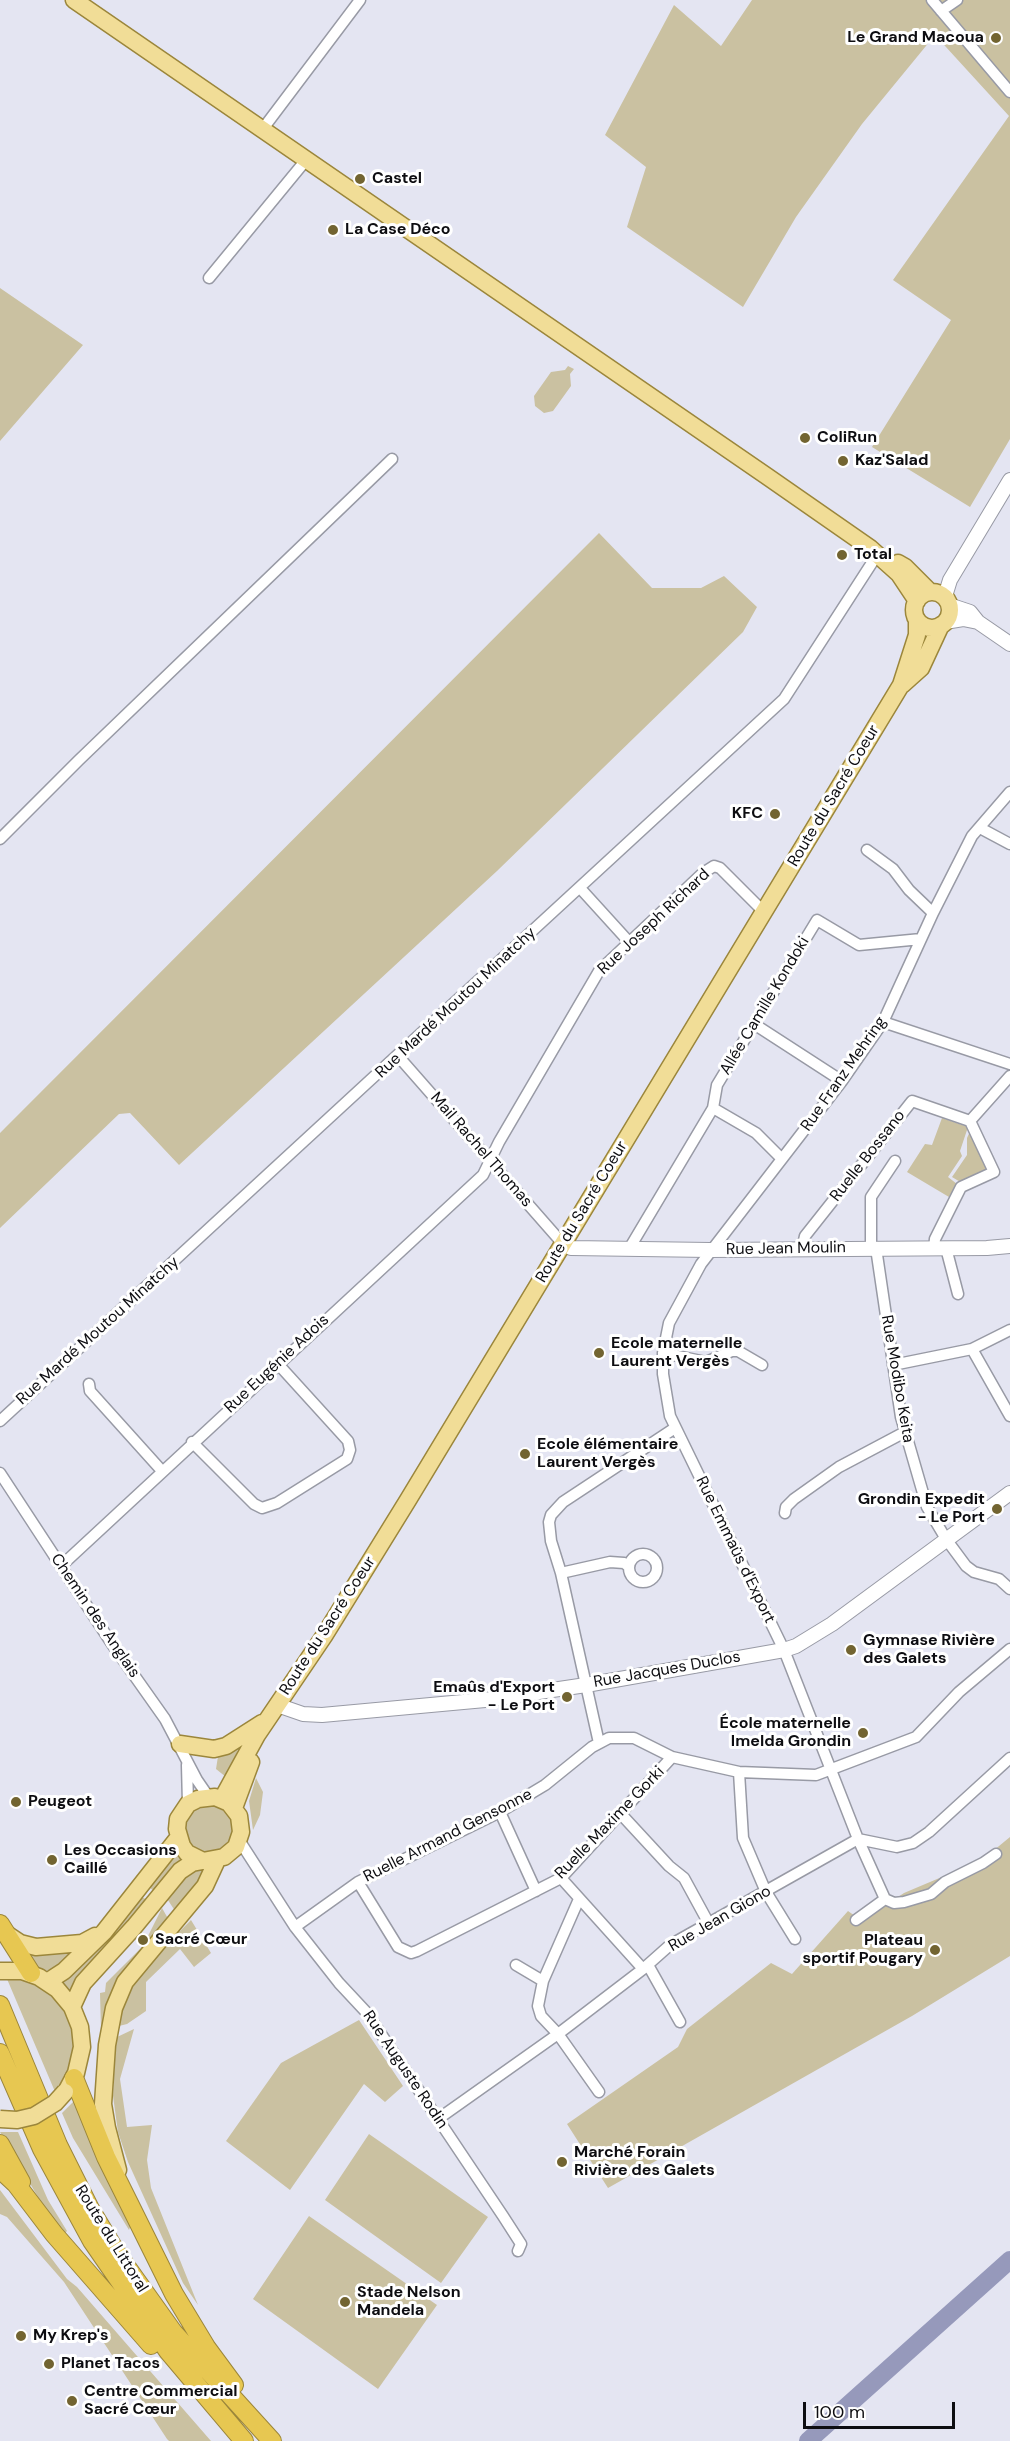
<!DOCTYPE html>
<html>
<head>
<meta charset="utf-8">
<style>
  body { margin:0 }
  #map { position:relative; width:1010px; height:2441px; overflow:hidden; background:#e4e5f2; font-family:"DM Sans",sans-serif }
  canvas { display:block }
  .scale { position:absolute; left:803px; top:2402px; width:152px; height:27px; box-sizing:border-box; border:3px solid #0d0d11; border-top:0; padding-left:8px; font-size:18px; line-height:21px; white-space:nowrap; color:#0d0d11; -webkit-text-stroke:4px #fff; paint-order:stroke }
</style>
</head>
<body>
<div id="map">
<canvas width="1010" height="2441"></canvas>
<div class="scale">100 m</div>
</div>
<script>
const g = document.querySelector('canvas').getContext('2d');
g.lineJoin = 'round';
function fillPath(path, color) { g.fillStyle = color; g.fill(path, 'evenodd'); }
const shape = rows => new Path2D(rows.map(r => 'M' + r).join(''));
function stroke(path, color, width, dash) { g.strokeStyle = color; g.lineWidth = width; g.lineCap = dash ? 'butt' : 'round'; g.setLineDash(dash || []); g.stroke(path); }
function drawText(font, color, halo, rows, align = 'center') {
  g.font = font + ' "DM Sans",sans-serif'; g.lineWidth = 6; g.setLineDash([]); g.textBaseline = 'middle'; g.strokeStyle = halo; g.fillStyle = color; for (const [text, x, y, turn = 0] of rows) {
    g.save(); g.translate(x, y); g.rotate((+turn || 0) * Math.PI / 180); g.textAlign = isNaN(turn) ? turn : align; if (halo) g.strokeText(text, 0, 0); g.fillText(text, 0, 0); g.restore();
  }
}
fillPath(shape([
  [752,0,1010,0,1010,439,970,507,872,447,951,320,893,280,1009,116,935,35,862,124,796,217,743,307,627,227,646,167,605,135,674,5,721,46],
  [0,288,83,345,0,441],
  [568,366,574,369,570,374,571,386,553,411,544,413,535,406,534,396,551,372,565,370],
  [599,533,652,588,701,588,724,576,757,607,743,632,497,871,179,1165,130,1113,119,1114,0,1228,0,1133],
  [942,1118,968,1127,960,1151,962,1156,948,1177,957,1184,949,1197,907,1172,925,1144,932,1145],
  [972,1127,987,1159,985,1174,962,1183,952,1177,967,1155,967,1138],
  [240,1743,234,1762,226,1777,216,1769,219,1750],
  [256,1778,263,1792,260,1815,253,1830,249,1801],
  '185 1830a24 24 0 1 1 48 0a24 24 0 1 1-48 0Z',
  [1010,1837,1010,1956,912,2016,608,2188,567,2124,678,2047,687,2029,771,1963,792,1974,848,1911,862,1921,904,1893,982,1860],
  [178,1850,186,1859,154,1891,149,1887],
  [212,1865,177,1914,164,1894,186,1869],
  [142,1897,147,1900,80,1974,69,1993,59,1983,67,1979,110,1935],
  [162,1908,170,1922,106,2029,101,2029,100,1993,105,1992,106,1983,143,1946],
  [191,1920,211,1953,194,1967,180,1949,146,1982,146,2011,127,2024,115,2027,124,1994,176,1928,180,1931],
  [75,1947,63,1963,55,1968,45,1971,37,1970,27,1964,32,1950],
  [7,1979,22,1980,41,1987,59,2000,70,2020,75,2044,73,2060,56,2094],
  [359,2020,403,2086,385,2102,364,2084,290,2190,226,2141,281,2063],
  [134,2029,120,2079,127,2127,152,2125,147,2160,151,2188,198,2305,183,2283,128,2162,118,2132,113,2096,115,2038],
  [75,2100,131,2225,129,2230,73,2138,62,2113],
  [0,2132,18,2132,48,2200,67,2231,64,2234,42,2204],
  [369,2134,488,2217,441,2283,325,2200],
  [0,2190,67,2279,77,2287,211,2441,169,2441,167,2439,64,2282,7,2217,0,2214],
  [309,2216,437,2305,378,2389,253,2299]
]), '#cac1a1');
stroke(shape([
  [808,2441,1010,2260]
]), '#9699bb', 18);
const street = shape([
  [932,0,1010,92],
  [941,11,957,0],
  [262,130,360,0],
  [209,278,306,160],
  [980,828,1010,844],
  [0,839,79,760,392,459],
  [867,850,893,869,909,890,933,913],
  [580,888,630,943],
  [883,1022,1010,1064],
  [754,1024,842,1081],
  [398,1056,563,1244],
  [713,1108,756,1133,782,1159],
  [970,1121,1010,1076],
  [871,1248,871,1197,895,1161],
  [876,1248,901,1417,927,1507,946,1539,966,1566,974,1572,999,1579,1010,1589],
  [946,1248,958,1294],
  [629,1249,713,1108,717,1085,817,920,859,945,921,939],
  [802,1249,805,1236,912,1101,970,1121,994,1172,961,1187,935,1239,934,1248],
  [972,1349,1010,1416],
  [663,1353,706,1362,732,1351,738,1351,762,1365],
  [893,1365,972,1349,1010,1330],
  [89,1384,90,1391,162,1471],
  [0,1421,784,699,877,555],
  [192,1442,254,1504,262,1508,277,1503,347,1459,350,1450,348,1441,278,1364],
  [0,1473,112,1644,165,1719,197,1780,208,1796],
  [785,1513,786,1507,794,1499,839,1467,905,1432],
  '629 1568a14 14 0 1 1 28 0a14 14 0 1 1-28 0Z',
  [61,1566,483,1175,499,1142,599,971,703,873,714,866,720,868,763,911],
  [561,1573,610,1562,624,1563,628,1566],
  [599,1743,561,1573,551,1541,549,1522,551,1515,563,1502,675,1428],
  [187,1765,188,1804],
  [739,1772,743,1838,766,1892,795,1939],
  [500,1812,536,1891],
  [620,1813,669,1866,684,1878,708,1922],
  [239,1840,295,1927,339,1983,367,2013,503,2216,521,2244,518,2251],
  [996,1854,983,1863,945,1882,931,1894,904,1902,894,1903,885,1899,858,1839,784,1650,670,1416,663,1374,663,1353,669,1323,701,1264,842,1081,883,1022,933,913,972,836,1010,792],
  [561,1878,643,1969],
  [358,1882,398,1947,411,1953,417,1951,561,1878,672,1757],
  [579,1899,543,1981,538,2006,541,2016,558,2034,599,2092],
  [856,1920,885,1899],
  [295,1927,358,1882,500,1812,545,1785,592,1747,609,1738,634,1738,672,1757,739,1772,816,1775,916,1737,959,1692,1010,1649],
  [516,1965,543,1981],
  [648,1965,680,2022],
  [438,2119,558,2034,643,1969,670,1945,858,1839,897,1847,913,1843,929,1832,1010,1758]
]);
const secondary = shape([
  [947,600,946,593,950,580,1010,480],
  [949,605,970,612,978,622,1010,644],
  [945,622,963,619,978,622],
  [563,1244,571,1248,710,1250,987,1248,1010,1246],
  [277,1705,303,1714,322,1715,485,1700,586,1685,784,1650,796,1646,832,1624,1010,1493]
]);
const primary = shape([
  [74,0,768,477,870,548,899,574,917,601],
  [898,563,905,567,930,592],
  '914 610a18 18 0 1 1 36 0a18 18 0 1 1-36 0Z',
  [902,685,921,668,941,625],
  [180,1744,214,1749,226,1746,262,1723],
  [222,1799,257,1735,324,1636,408,1500,901,685,917,635,917,620],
  [234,1808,251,1762],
  [5,1933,20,1943,36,1947,82,1943,95,1936],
  [0,1971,22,1971,39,1977,57,1989,72,2007,80,2027,82,2047,76,2073,67,2090],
  [47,1982,64,1971,104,1932,178,1838],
  [72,2007,83,1983,134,1927,180,1871,192,1863,224,1857,236,1847,241,1832,239,1816,229,1803,215,1797,198,1799,188,1804,178,1819,177,1829,182,1846,187,1853,203,1861],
  [118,2170,107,2128,103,2104,107,2045,114,2008,125,1982,205,1886,217,1860]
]);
const highway = shape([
  [0,1924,31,1973],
  [0,2005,58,2145,90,2209,116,2252,173,2332,272,2441],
  [0,2053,42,2149,92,2241,168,2351,244,2441],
  [74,2078,106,2157,174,2294,206,2347,234,2385],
  [0,2144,21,2182],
  [0,2169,16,2184,54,2234,151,2345]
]);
stroke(street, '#989aa5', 13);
stroke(secondary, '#989aa5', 16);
stroke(primary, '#9b863b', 19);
stroke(highway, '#9b863b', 20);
stroke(street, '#fff', 10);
stroke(secondary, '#fff', 14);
stroke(primary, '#f1dd97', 16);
stroke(highway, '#e7c751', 18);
const primaryBridge = shape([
  [0,2119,17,2120,34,2116,55,2103,65,2092]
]);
stroke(primaryBridge, '#9b863b', 19, []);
stroke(primaryBridge, '#f1dd97', 16);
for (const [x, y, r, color] of [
  [996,38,6,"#726431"],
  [360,179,6,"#726431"],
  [333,230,6,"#726431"],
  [805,438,6,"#726431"],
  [843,461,6,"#726431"],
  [842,555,6,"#726431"],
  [775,814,6,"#726431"],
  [599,1353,6,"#726431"],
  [525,1454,6,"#726431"],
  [997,1509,6,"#726431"],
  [851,1650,6,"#726431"],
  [567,1697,6,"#726431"],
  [863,1733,6,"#726431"],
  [16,1802,6,"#726431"],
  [52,1860,6,"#726431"],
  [143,1940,6,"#726431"],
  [935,1950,6,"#726431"],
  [562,2162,6,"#726431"],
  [345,2302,6,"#726431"],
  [21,2336,6,"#726431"],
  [49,2364,6,"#726431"],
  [72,2401,6,"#726431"]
]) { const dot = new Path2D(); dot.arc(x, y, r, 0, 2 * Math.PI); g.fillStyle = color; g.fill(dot); stroke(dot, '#fff', 2); }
drawText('bold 16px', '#0d0d11', '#fff', [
  ["Le Grand Macoua",984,38,"right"],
  ["Castel",372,179],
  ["La Case Déco",345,230],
  ["ColiRun",817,438],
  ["Kaz'Salad",855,461],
  ["Total",854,555],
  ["KFC",763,814,"right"],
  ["Ecole maternelle",611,1344],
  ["Laurent Vergès",611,1362],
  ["Ecole élémentaire",537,1445],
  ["Laurent Vergès",537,1463],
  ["Grondin Expedit",985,1500,"right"],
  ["- Le Port",985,1518,"right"],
  ["Gymnase Rivière",863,1641],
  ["des Galets",863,1659],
  ["Emaûs d'Export",555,1688,"right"],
  ["- Le Port",555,1706,"right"],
  ["École maternelle",851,1724,"right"],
  ["Imelda Grondin",851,1742,"right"],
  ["Peugeot",28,1802],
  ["Les Occasions",64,1851],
  ["Caillé",64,1869],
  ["Sacré Cœur",155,1940],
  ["Plateau",923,1941,"right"],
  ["sportif Pougary",923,1959,"right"],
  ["Marché Forain",574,2153],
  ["Rivière des Galets",574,2171],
  ["Stade Nelson",357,2293],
  ["Mandela",357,2311],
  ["My Krep's",33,2336],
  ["Planet Tacos",61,2364],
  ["Centre Commercial",84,2392],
  ["Sacré Cœur",84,2410]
], 'left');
drawText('16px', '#0d0d11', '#fff', [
  ["Route du Sacré Coeur",834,796,-59],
  ["Rue Joseph Richard",654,922,-43],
  ["Rue Mardé Moutou Minatchy",456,1003,-43],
  ["Allée Camille Kondoki",765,1006,-59],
  ["Rue Franz Mehring",844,1074,-55],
  ["Mail Rachel Thomas",481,1150,49],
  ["Ruelle Bossano",868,1156,-52],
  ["Route du Sacré Coeur",582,1212,-59],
  ["Rue Jean Moulin",786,1249,-1],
  ["Rue Mardé Moutou Minatchy",98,1331,-42],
  ["Rue Eugénie Adois",277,1364,-43],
  ["Rue Modibo Keita",897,1379,80],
  ["Rue Emmaüs d'Export",735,1550,64],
  ["Chemin des Anglais",95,1616,56],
  ["Route du Sacré Coeur",328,1626,-57],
  ["Rue Jacques Duclos",667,1670,-10],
  ["Ruelle Maxime Gorki",610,1823,-46],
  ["Ruelle Armand Gensonne",448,1836,-27],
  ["Rue Jean Giono",720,1919,-30],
  ["Rue Auguste Rodin",405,2070,56],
  ["Route du Littoral",111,2239,58]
]);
</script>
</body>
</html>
